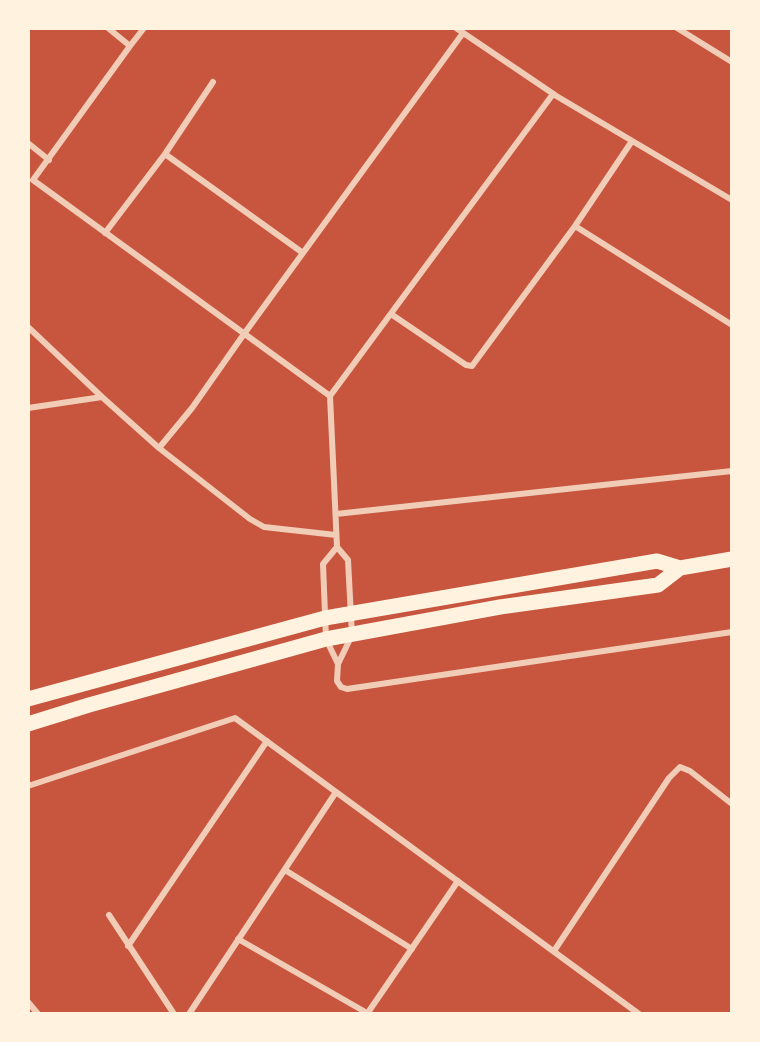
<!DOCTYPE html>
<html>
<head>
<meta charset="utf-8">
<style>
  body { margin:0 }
  #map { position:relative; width:760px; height:1042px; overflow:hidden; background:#c8553d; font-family:"Work Sans",sans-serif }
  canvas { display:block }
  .frame { position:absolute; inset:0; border:30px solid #fff3e0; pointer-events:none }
</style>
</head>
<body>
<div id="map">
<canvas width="760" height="1042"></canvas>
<div class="frame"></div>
</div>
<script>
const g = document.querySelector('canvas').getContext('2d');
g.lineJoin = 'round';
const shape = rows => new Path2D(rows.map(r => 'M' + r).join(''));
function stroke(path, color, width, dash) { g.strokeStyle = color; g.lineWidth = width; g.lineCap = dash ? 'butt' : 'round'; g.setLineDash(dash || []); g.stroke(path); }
stroke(shape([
  [108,28,130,46,33,180,330,396,337,547,348,560,352,635,338,664,337,681,341,687,347,689,732,632],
  [456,28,555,95],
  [677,28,732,62],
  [130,46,144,28],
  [28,143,49,160],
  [165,154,213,82],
  [575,226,732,325],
  [105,233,165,154,303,253],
  [391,314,466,365,472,366,575,226,632,141],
  [28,327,102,397,159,448,250,519,264,527,336,535],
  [330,396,553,94,732,200],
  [28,408,102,397],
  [159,448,192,408,244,334,463,33],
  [336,514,732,471],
  [337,547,323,564,326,639,338,664],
  [28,786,235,718,639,1014],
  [285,870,412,949],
  [109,915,174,1014],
  [238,939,367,1013],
  [128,946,267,741],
  [554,951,669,778,680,767,690,771,732,804],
  [28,1002,38,1014],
  [189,1014,336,792],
  [367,1014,458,881]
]), '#f1ccb7', 6);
stroke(shape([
  [28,699,325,618,657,561,680,568,732,559],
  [28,724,89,705,326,639,500,607,658,585,680,568]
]), '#fff3e0', 15);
</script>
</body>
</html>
